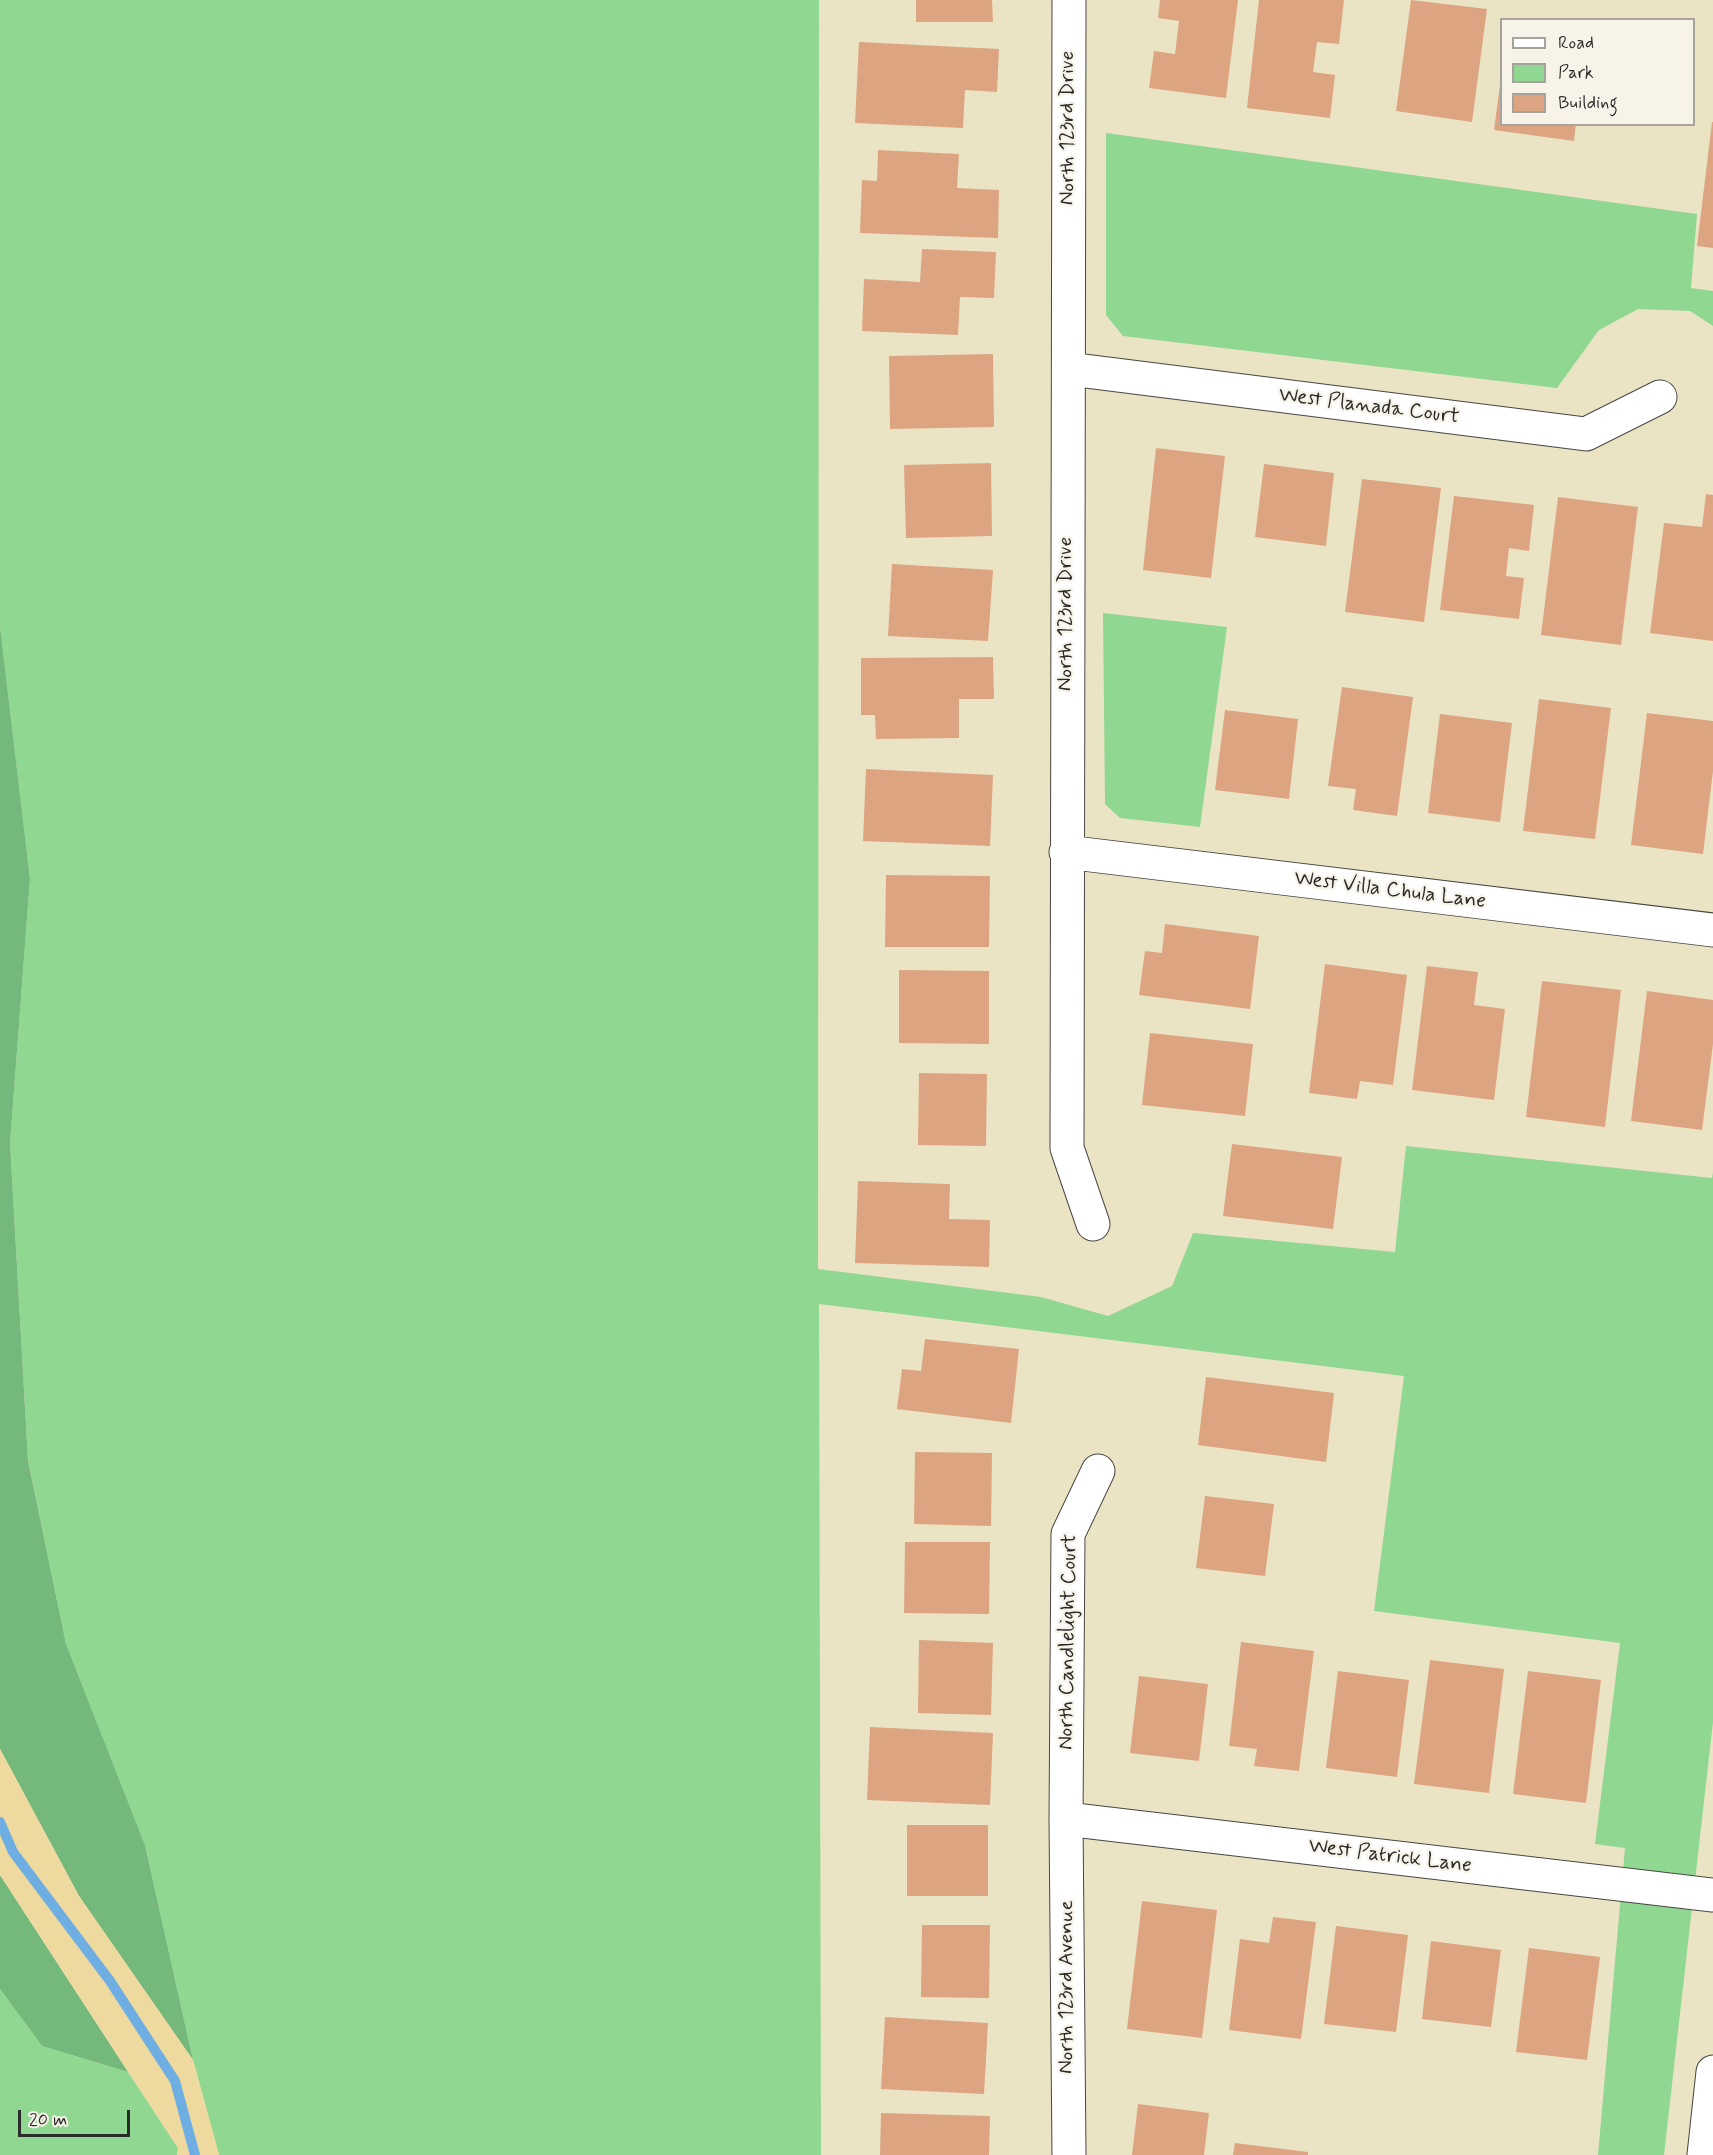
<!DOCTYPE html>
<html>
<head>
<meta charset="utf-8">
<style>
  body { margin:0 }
  #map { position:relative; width:1713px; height:2155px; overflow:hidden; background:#ebe4c4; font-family:Mynerve,sans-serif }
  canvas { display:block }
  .legend { position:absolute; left:1500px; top:18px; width:195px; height:108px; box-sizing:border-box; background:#f7f3e8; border:2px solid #a5a39c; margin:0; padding:8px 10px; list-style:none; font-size:18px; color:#2b2b2b }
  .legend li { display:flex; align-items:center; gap:12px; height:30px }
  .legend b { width:30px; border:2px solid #a5a39c }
  .scale { position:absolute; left:18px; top:2110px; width:112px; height:27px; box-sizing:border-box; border:3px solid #2b2b2b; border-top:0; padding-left:8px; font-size:18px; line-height:21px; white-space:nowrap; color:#2b2b2b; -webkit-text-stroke:4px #f7f3e8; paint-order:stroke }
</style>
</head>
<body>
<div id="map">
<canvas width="1713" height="2155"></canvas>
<ul class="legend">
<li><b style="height:8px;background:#fff"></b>Road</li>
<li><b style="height:16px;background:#90d792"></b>Park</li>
<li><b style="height:16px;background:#dda482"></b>Building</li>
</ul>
<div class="scale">20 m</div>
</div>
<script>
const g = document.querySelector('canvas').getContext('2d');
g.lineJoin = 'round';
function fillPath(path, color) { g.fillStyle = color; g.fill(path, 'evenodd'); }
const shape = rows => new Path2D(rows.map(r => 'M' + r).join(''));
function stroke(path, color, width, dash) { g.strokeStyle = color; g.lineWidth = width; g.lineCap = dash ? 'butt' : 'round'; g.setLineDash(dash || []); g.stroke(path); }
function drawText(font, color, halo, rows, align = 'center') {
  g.font = font + ' Mynerve,sans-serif'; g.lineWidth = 4.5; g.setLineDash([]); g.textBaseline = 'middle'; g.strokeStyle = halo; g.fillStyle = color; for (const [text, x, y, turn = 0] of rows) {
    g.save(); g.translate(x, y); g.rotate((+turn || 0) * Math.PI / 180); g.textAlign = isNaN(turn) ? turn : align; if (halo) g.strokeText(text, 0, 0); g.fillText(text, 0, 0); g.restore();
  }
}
fillPath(shape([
  [0,0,819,0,818,1269,1041,1297,1108,1316,1172,1286,1193,1233,1395,1252,1406,1146,1712,1178,1713,1172,1713,1722,1664,2155,1598,2155,1625,1848,1595,1844,1620,1643,1374,1611,1404,1376,819,1304,821,2155,219,2155,193,2060,145,1845,66,1644,28,1459,10,1143,30,879,0,626],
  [1106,133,1697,214,1691,288,1713,291,1713,326,1690,311,1638,309,1599,330,1557,388,1123,336,1106,315],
  [1103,613,1227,627,1200,827,1120,818,1105,804],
  [0,1989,42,2046,128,2072,178,2148,177,2155,0,2155]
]), '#90d792');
fillPath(shape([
  [0,626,30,879,10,1143,28,1460,66,1644,145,1845,193,2060,79,1896,0,1749],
  [0,1875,128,2072,42,2046,0,1989]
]), '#74b87c');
fillPath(shape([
  [0,1749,79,1896,193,2060,219,2155,177,2155,178,2148,0,1875]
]), '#eeda9e');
stroke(shape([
  [0,1822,13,1852,110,1981,175,2081,195,2155]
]), '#6faee2', 10);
fillPath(shape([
  [916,0,992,0,993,22,916,22],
  [1160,0,1238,0,1226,98,1149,88,1154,51,1175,54,1179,21,1158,18],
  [1259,0,1344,0,1339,44,1317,42,1313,72,1335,75,1330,118,1247,108],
  [1411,0,1487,9,1472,122,1396,111],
  [859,42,999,49,997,92,965,90,963,128,855,123],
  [1500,85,1502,124,1576,124,1574,141,1494,130],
  [1712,122,1713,122,1713,248,1697,246],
  [878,150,959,154,957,188,999,190,998,238,860,233,862,180,877,181],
  [922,249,996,252,994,298,960,297,958,335,862,331,864,279,920,282],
  [993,354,994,427,890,429,889,356],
  [1156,448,1225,456,1211,578,1143,570],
  [991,463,992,536,906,538,904,465],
  [1264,464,1334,473,1326,546,1255,537],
  [1362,479,1441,488,1424,622,1345,612],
  [1706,494,1713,495,1713,641,1650,633,1664,523,1702,527],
  [1454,496,1534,505,1529,551,1509,548,1506,576,1524,578,1519,619,1440,610],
  [1558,497,1638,507,1621,645,1541,635],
  [892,564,993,570,988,641,888,636],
  [993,657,994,699,959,699,959,738,876,739,875,715,861,715,861,658],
  [1342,687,1413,697,1397,816,1353,810,1356,789,1328,786],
  [1539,699,1611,708,1595,839,1523,831],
  [1225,710,1298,719,1289,799,1215,790],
  [1647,713,1713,721,1713,771,1703,854,1631,845],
  [1440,714,1512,723,1500,822,1428,813],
  [866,769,993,775,990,846,863,841],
  [886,875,990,876,989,947,885,947],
  [1165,924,1259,936,1250,1009,1139,995,1145,951,1162,953],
  [1325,964,1407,975,1393,1085,1360,1081,1357,1099,1309,1093],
  [1427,966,1478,972,1474,1005,1505,1009,1494,1100,1412,1090],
  [899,970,989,971,989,1044,899,1043],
  [1542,981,1621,990,1605,1127,1526,1117],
  [1647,991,1713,1000,1713,1044,1702,1130,1631,1121],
  [1150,1033,1253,1044,1245,1116,1142,1105],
  [919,1073,987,1074,986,1146,918,1145],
  [1232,1144,1342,1157,1333,1229,1223,1216],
  [858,1181,950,1184,949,1219,990,1220,989,1267,855,1263],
  [925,1339,1019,1349,1011,1423,897,1409,902,1369,921,1371],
  [1206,1377,1334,1393,1326,1462,1198,1445],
  [915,1452,992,1453,991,1526,914,1524],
  [1205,1496,1274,1504,1265,1576,1196,1568],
  [905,1542,990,1542,989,1614,904,1613],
  [919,1640,993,1643,991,1715,918,1713],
  [1241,1642,1314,1651,1299,1771,1254,1766,1257,1749,1229,1746],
  [1430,1660,1504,1669,1489,1793,1414,1784],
  [1338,1671,1409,1680,1397,1777,1326,1768],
  [1528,1671,1601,1680,1586,1803,1513,1794],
  [1139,1676,1208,1684,1199,1761,1130,1753],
  [870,1727,993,1733,990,1805,867,1800],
  [907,1825,988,1825,988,1896,907,1896],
  [1142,1901,1217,1910,1202,2038,1127,2029],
  [1273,1917,1316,1922,1301,2039,1229,2030,1240,1939,1269,1943],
  [922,1925,990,1925,989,1998,921,1997],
  [1336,1926,1408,1935,1396,2032,1324,2024],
  [1431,1941,1501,1950,1491,2027,1422,2019],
  [1529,1948,1600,1957,1587,2060,1516,2052],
  [885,2017,988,2023,984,2094,881,2089],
  [1138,2104,1209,2113,1204,2155,1132,2155],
  [881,2113,990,2116,989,2155,880,2155],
  [1235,2143,1308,2152,1308,2155,1233,2155]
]), '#dda482');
const minor = shape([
  [1069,0,1067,1148,1093,1224],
  [1069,369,1586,434,1660,397],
  [1066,852,1713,930],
  [1066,1819,1713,1895],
  [1069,2155,1066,1819,1068,1534,1098,1471]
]);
const tertiary = shape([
  [1704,2155,1713,2072]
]);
stroke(minor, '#484742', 35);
stroke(tertiary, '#484742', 35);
stroke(minor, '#fff', 33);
stroke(tertiary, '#fff', 33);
drawText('21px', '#2b2b2b', '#f7f3e8', [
  ["North 123rd Drive",1069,128,-90],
  ["West Planada Court",1369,407,7],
  ["North 123rd Drive",1067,614,-90],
  ["West Villa Chula Lane",1390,891,7],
  ["North Candlelight Court",1069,1642,-89],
  ["West Patrick Lane",1390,1857,7],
  ["North 123rd Avenue",1068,1987,-90]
]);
</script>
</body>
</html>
